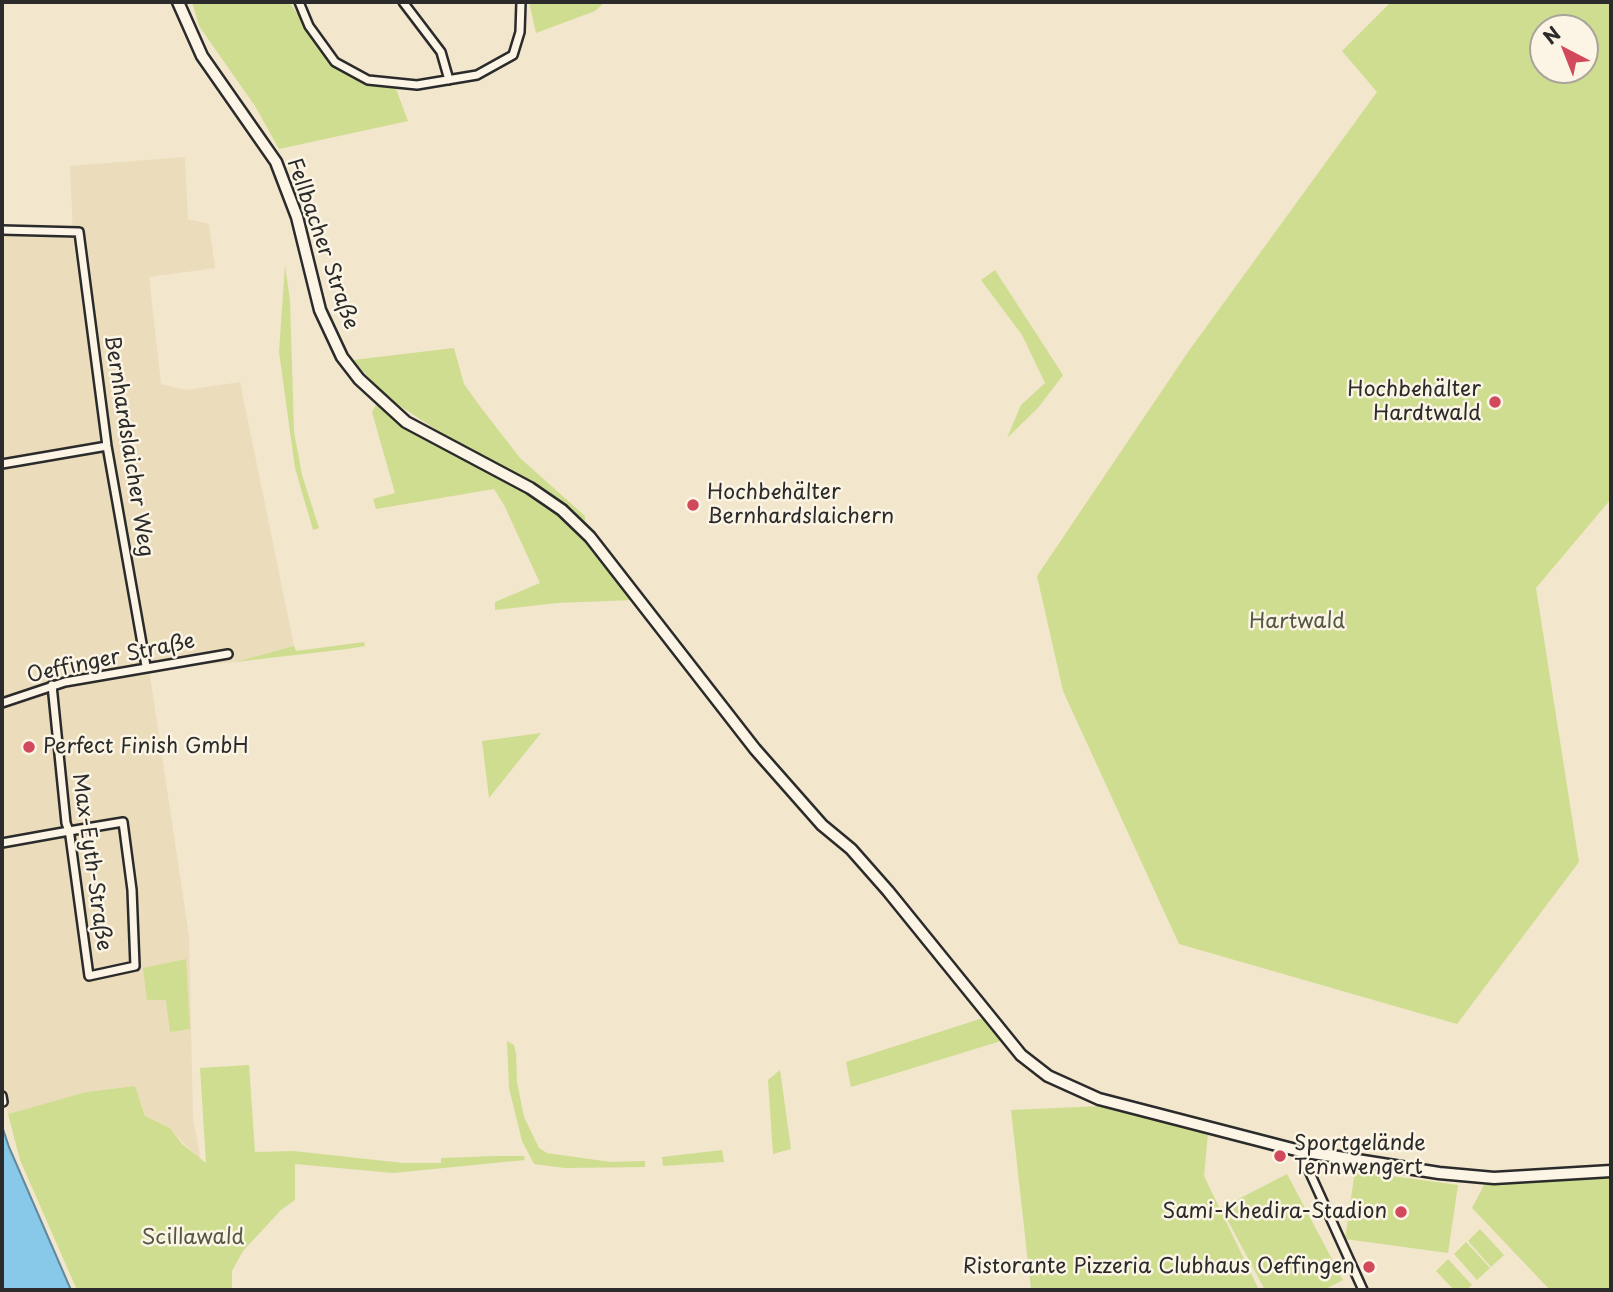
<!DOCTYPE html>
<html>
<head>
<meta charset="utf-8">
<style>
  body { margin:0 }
  #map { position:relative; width:1613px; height:1292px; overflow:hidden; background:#f2e6cc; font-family:"Playpen Sans",sans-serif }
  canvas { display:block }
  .frame { position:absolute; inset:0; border:4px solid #2b2b2b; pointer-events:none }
  .north { position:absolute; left:1529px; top:14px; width:70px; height:70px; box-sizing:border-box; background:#fcf5e5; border:2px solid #a8a49b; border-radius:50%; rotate:318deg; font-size:19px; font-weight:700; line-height:28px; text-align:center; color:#2b2b2b }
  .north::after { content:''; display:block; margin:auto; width:24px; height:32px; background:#d1495b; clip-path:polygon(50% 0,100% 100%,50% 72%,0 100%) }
</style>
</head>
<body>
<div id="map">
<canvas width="1613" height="1292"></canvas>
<div class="frame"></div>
<div class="north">N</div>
</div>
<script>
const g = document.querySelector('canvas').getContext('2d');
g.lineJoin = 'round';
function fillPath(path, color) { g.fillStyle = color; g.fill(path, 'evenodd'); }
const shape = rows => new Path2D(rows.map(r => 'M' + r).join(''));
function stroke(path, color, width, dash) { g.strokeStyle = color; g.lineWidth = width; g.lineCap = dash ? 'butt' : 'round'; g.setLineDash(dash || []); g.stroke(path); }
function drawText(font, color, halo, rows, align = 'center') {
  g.font = font + ' "Playpen Sans",sans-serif'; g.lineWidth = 5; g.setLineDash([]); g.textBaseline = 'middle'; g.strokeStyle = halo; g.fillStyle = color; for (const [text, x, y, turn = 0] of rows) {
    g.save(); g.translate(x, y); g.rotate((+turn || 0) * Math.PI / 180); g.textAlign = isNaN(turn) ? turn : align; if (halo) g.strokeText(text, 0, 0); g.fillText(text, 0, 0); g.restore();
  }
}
fillPath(shape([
  [185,157,188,219,209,224,215,268,149,277,161,384,186,390,240,382,294,646,235,662,149,669,189,936,193,1118,201,1162,170,1128,145,1116,135,1086,86,1092,8,1114,2,1090,2,233,73,234,70,166]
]), '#ebdcbb');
fillPath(shape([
  [192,2,289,2,334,64,363,83,396,89,408,121,279,149,255,106,199,26],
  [529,2,605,2,595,11,536,33],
  [1391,2,1611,2,1611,499,1536,588,1579,862,1457,1024,1179,944,1063,691,1037,576,1188,352,1377,92,1342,51],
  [1543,28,1585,28,1585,70,1543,70],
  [285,265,290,300,294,432,302,475,319,528,313,530,295,468,279,352],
  [995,270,1063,375,1038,408,1007,438,1021,405,1045,383,1022,335,981,280],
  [454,348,464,384,482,409,520,458,585,516,585,521,510,469,471,452,386,397,353,360],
  [376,405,434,445,515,483,564,516,603,560,634,600,557,603,495,610,495,602,540,583,504,505,494,489,376,509,373,499,395,493,372,412],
  [364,642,365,646,347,649,235,662,294,646,296,651],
  [541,733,489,798,482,741],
  [186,959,190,1029,170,1032,166,1000,147,1000,143,968],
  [983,1018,1001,1041,851,1087,846,1062],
  [507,1041,514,1045,516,1053,517,1082,524,1117,539,1148,547,1153,611,1162,645,1161,645,1167,565,1168,534,1164,522,1141,509,1088],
  [249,1065,255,1152,294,1151,403,1163,441,1163,441,1158,495,1156,524,1156,525,1160,393,1173,295,1164,295,1200,281,1210,243,1251,232,1271,232,1290,77,1290,20,1160,8,1114,86,1092,135,1086,145,1116,170,1128,182,1144,206,1163,200,1068],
  [780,1070,791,1149,773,1154,768,1080],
  [1101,1106,1208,1133,1204,1176,1259,1290,1031,1290,1011,1110],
  [722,1150,724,1162,663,1166,662,1157],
  [1355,1171,1458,1185,1448,1253,1345,1239],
  [1287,1174,1343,1280,1324,1290,1265,1290,1221,1208],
  [1611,1177,1611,1290,1550,1290,1472,1208,1484,1185],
  [1480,1229,1504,1255,1491,1267,1468,1241],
  [1466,1242,1490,1268,1477,1280,1454,1254],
  [1448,1259,1472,1285,1466,1290,1454,1290,1436,1271]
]), '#cfdd91');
const water = shape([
  [2,1126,9,1147,71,1290,2,1290,2,1126]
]);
fillPath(water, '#88c8e8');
stroke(water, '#63899c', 2);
const minor = shape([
  [299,2,309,26,335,62,368,80,417,85,477,75,513,55,520,32,521,2],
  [403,2,441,52,449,80],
  [2,230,79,232,107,446,146,666],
  [2,464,107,446],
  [2,703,65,682,228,654],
  [2,843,69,831,123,822,132,890,135,966,89,976,70,836,69,831,66,823,52,685],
  [2,1096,3,1102],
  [1300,1151,1363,1290]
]);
const secondary = shape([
  [178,2,202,56,276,162,297,217,320,310,342,357,359,379,406,422,530,488,562,510,590,537,755,749,822,825,851,849,888,891,1021,1055,1048,1076,1099,1099,1300,1151,1439,1173,1494,1178,1611,1171]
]);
stroke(minor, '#2b2b2b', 12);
stroke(secondary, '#2b2b2b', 15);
stroke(minor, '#fcf5e5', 7);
stroke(secondary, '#fcf5e5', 10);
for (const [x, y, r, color] of [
  [1495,402,7,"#d1495b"],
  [693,505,7,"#d1495b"],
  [29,747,7,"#d1495b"],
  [1280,1156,7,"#d1495b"],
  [1401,1212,7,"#d1495b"],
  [1369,1267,7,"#d1495b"]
]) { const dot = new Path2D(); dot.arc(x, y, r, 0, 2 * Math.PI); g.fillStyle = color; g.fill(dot); stroke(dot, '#fcf5e5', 2.5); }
drawText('21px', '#2b2b2b', '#fcf5e5', [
  ["Fellbacher Straße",322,244,71],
  ["Bernhardslaicher Weg",128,446,81],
  ["Oeffinger Straße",111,659,-12],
  ["Max-Eyth-Straße",91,862,82]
]);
drawText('21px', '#2b2b2b', '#fcf5e5', [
  ["Hochbehälter",1481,390],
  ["Hardtwald",1481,414],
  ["Hochbehälter",707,493,"left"],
  ["Bernhardslaichern",707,517,"left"],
  ["Perfect Finish GmbH",43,747,"left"],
  ["Sportgelände",1294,1144,"left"],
  ["Tennwengert",1294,1168,"left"],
  ["Sami-Khedira-Stadion",1387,1212],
  ["Ristorante Pizzeria Clubhaus Oeffingen",1355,1267]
], 'right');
drawText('21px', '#545844', '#fcf5e5', [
  ["Hartwald",1297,622],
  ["Scillawald",193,1238]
]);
</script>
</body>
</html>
